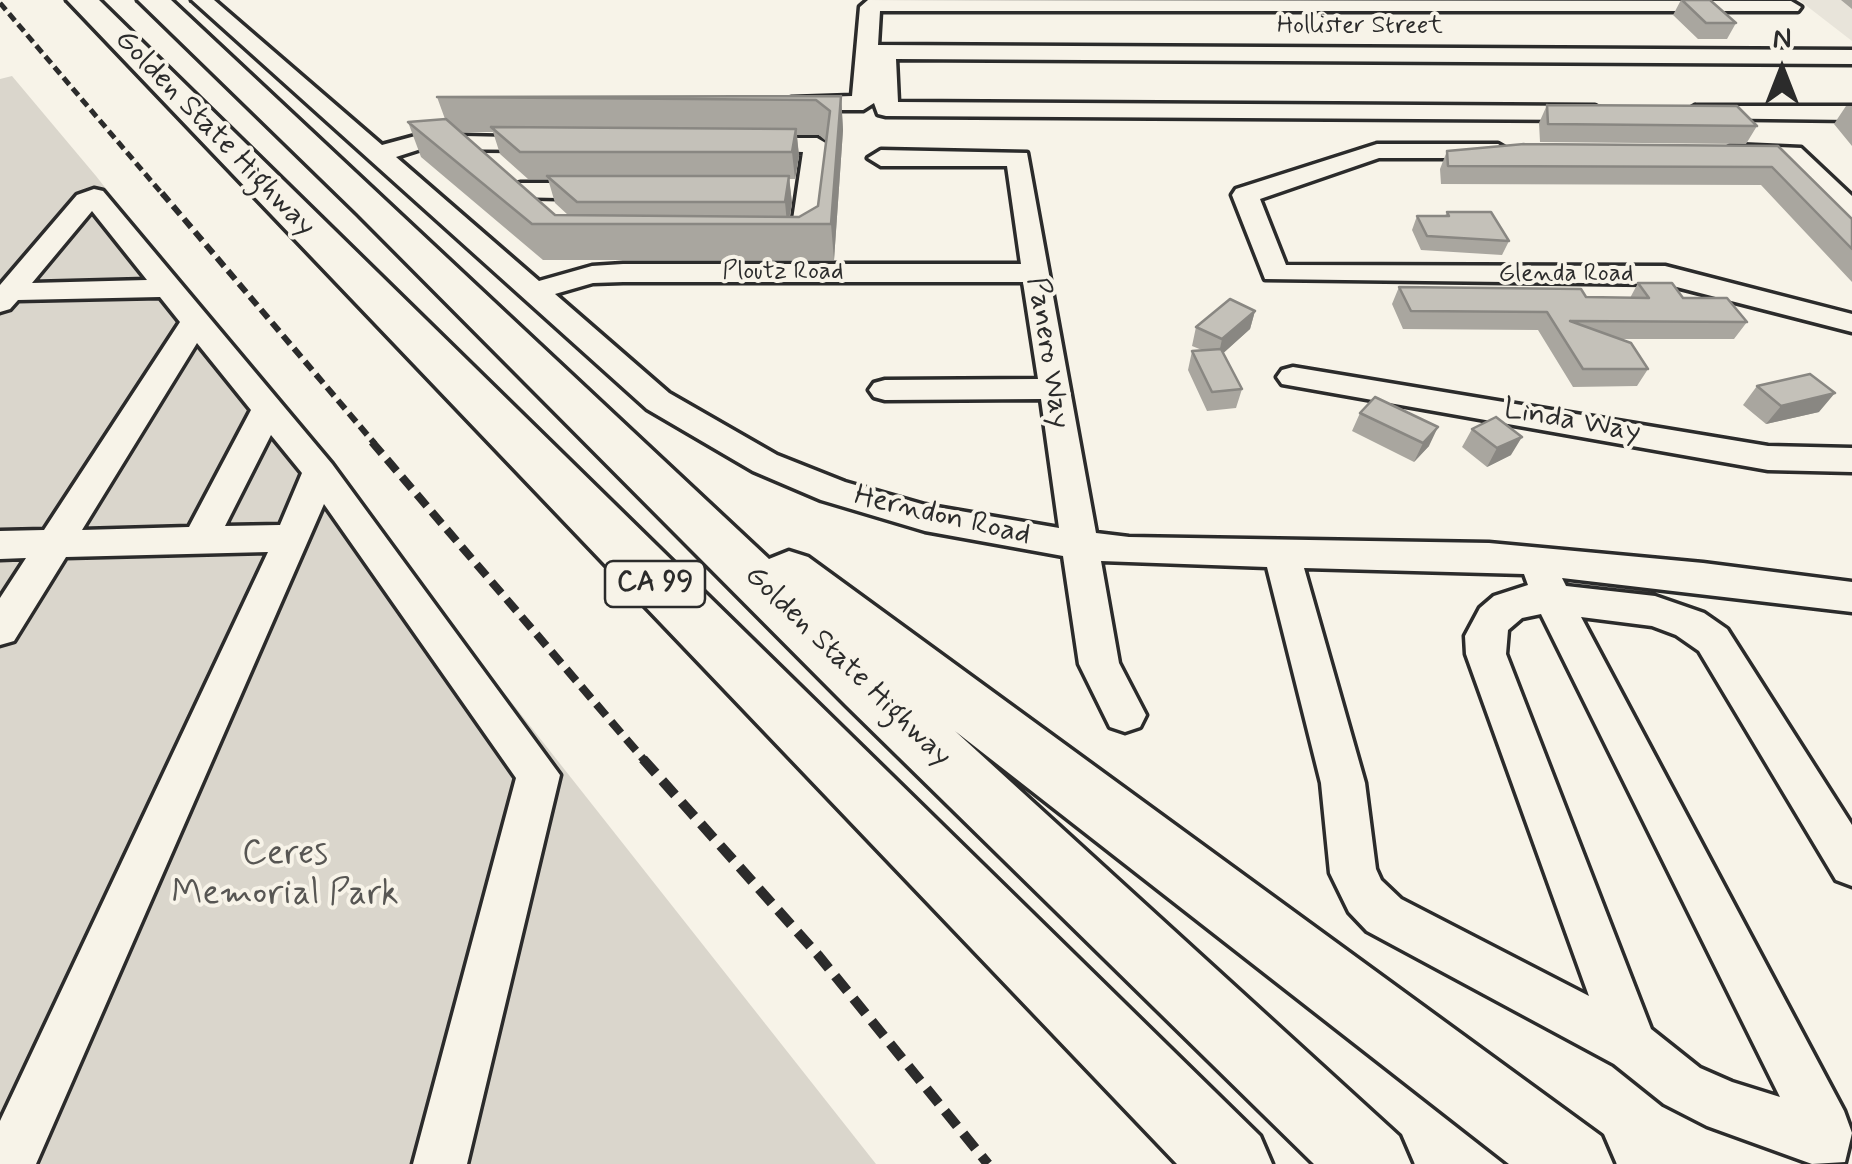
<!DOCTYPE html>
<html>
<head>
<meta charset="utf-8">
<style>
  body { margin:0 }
  #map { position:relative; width:1852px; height:1164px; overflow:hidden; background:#f7f3e8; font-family:Mynerve,sans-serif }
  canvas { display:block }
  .north { position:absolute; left:1732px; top:20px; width:100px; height:100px; -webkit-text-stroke:8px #f7f3e8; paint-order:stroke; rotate:0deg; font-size:28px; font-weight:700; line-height:40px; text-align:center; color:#2b2b2b }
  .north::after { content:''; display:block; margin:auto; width:35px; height:45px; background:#2b2b2b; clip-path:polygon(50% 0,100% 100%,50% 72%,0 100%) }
</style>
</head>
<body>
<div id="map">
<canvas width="1852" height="1164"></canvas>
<div class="north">N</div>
</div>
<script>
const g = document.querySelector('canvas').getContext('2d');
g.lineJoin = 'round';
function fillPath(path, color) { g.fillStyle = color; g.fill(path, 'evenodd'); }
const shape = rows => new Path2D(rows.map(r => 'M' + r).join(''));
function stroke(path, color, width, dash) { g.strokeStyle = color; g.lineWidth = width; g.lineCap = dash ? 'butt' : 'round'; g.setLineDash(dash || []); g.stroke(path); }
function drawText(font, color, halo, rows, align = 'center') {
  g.font = font + ' Mynerve,sans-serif'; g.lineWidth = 8; g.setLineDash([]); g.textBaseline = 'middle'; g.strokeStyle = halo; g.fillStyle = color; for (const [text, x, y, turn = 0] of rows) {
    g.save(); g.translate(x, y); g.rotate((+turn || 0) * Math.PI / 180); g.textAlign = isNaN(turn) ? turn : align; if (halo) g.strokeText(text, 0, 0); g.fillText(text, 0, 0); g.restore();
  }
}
fillPath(shape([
  [1799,0,1852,0,1852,41]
]), '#e8e4da');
fillPath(shape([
  [12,76,96,176,876,1164,0,1164,0,79]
]), '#dad6cc');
const minor = shape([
  [192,0,214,0,382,145,419,135,554,138,557,143,554,148,545,150,421,149,396,157,539,281,592,266,623,264,1021,264,1007,166,881,166,868,158,881,150,1027,153,1096,533,1129,537,1489,543,1703,563,1852,582,1852,612,1562,578,1566,586,1655,596,1704,613,1727,629,1852,825,1852,886,1836,880,1699,651,1676,635,1652,626,1581,617,1844,1111,1852,1133,1845,1162,1812,1164,1707,1126,1664,1104,1614,1064,1367,931,1349,912,1330,873,1321,783,1267,567,1101,561,1119,663,1146,715,1140,727,1125,732,1110,727,1079,664,1063,556,925,531,821,500,753,471,647,409,192,0],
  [623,282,1023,282,1038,379,885,380,874,383,869,390,874,397,885,400,1041,399,1059,528,925,505,845,482,777,455,669,393,555,294,593,283,623,282],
  [1304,568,1524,574,1528,585,1494,596,1480,608,1465,636,1466,654,1589,996,1401,899,1381,880,1376,869,1365,783,1304,568],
  [1541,614,1780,1097,1732,1082,1700,1068,1651,1029,1506,654,1508,630,1522,618,1541,614],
  [868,0,1791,1,1801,7,1798,11,880,11,878,45,1852,50,1852,64,896,59,898,102,1595,106,1607,113,1595,120,886,116,878,114,874,103,863,110,784,110,780,105,784,100,792,98,852,96,860,7,868,0],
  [1695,106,1852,106,1852,120,1687,118,1683,113,1695,106],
  [745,138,817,138,829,145,817,241,813,247,782,249,768,241,772,235,791,233,803,152,736,150,733,145,745,138],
  [1377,144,1498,144,1510,151,1498,158,1379,158,1260,199,1286,265,1665,266,1852,314,1852,332,1665,284,1265,279,1232,195,1236,189,1377,144],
  [1733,145,1801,148,1852,196,1852,219,1843,217,1785,160,1724,157,1721,152,1733,145],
  [521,183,603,183,616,191,603,199,512,197,508,191,512,185,521,183],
  [94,189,103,191,332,464,560,775,467,1164,413,1164,516,778,324,504,36,1164,0,1164,0,1121,268,552,66,557,14,641,0,645,0,598,26,558,0,559,0,531,44,530,180,322,160,297,18,300,10,309,0,312,0,285,77,195,94,189],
  [92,211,147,280,32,283,92,211],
  [197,343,251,410,189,527,82,530,197,343],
  [271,435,302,473,280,525,225,526,271,435],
  [1293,367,1768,446,1852,448,1852,472,1768,470,1282,384,1277,377,1282,370,1293,367]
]);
const highway = shape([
  [67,0,99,0,1260,1136,1272,1164,1177,1164,67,0],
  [138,0,171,0,769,559,789,551,808,557,1601,1136,1613,1164,1509,1164,955,731,1399,1136,1411,1164,1314,1164,846,705,357,213,138,0]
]);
stroke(minor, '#2b2b2b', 7);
stroke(highway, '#2b2b2b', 7);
fillPath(minor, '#f7f3e8');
fillPath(highway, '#f7f3e8');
stroke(shape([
  [0,3,164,196]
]), '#2b2b2b', 5, [9, 5]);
stroke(shape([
  [162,193,375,444]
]), '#2b2b2b', 6, [11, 6]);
stroke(shape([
  [372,442,645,761]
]), '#2b2b2b', 8, [15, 8]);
stroke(shape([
  [643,759,818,955,988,1164]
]), '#2b2b2b', 10, [19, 10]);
fillPath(shape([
  [1681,0,1736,23,1727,39,1698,39,1673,15],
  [1841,0,1852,0,1852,9],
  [841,96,843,130,834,260,543,260,421,157,408,122,445,119,437,97],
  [461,132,493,132,500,154,528,179,548,179,555,203,568,215,555,215],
  [797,135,819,135,826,141,818,206,799,217,790,217,792,203,789,179,795,179,799,156],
  [1547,105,1757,126,1746,144,1540,142,1539,123],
  [1846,106,1852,106,1852,146,1834,124],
  [1778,146,1852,219,1852,282,1761,185,1441,184,1440,169,1447,151],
  [1447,212,1509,241,1502,255,1421,250,1412,230,1417,216,1445,216],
  [1638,283,1747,322,1734,339,1619,339,1648,369,1637,386,1573,387,1538,330,1403,329,1392,304,1399,287,1586,297,1630,298],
  [1255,311,1250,329,1223,353,1242,389,1236,408,1207,411,1188,370,1192,351,1202,350,1192,346,1196,327],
  [1757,386,1819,412,1766,424,1743,405],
  [1360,413,1429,446,1414,462,1352,431],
  [1472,429,1511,455,1487,467,1462,447]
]), '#a9a69f');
fillPath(shape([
  [841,96,843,130,834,260,831,224],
  [796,129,799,156,795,179,792,152],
  [789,176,792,203,788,224,787,224,785,202],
  [1255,311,1250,329,1218,358,1222,339],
  [1835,393,1819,412,1766,424,1781,406],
  [1438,427,1429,446,1414,462,1423,443],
  [1522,437,1511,455,1487,467,1497,448]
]), '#898782');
const building = shape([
  [1682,0,1710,0,1736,23,1706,23,1682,0],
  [841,96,831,224,532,224,408,122,446,119,555,215,799,217,818,206,830,111,816,100,437,97,841,96],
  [1547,105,1737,106,1757,126,1548,124,1547,105],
  [491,127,796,129,792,152,520,152,491,127],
  [1524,144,1778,146,1852,219,1852,249,1772,167,1448,166,1447,151,1524,144],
  [547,176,789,176,785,202,577,202,547,176],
  [1447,212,1491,212,1509,241,1427,236,1417,216,1449,216,1447,212],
  [1638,283,1672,283,1683,298,1727,298,1747,322,1570,321,1631,343,1648,369,1583,369,1547,312,1411,311,1399,287,1581,289,1586,297,1649,298,1638,283],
  [1230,299,1255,311,1222,339,1196,327,1230,299],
  [1221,349,1242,389,1212,392,1192,351,1221,349],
  [1810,374,1835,393,1781,406,1757,386,1810,374],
  [1375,397,1438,427,1423,443,1360,413,1375,397],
  [1496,417,1522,437,1497,448,1472,429,1496,417]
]);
fillPath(building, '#c4c1b9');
stroke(building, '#898782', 2.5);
drawText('25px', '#2b2b2b', '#f7f3e8', [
  ["Hollister Street",1360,27],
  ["Ploutz Road",783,273],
  ["Glenda Road",1566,275]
]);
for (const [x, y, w] of [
  [655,584,100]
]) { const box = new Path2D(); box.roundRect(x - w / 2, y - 23, w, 46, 8); g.fillStyle = '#f7f3e8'; g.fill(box); stroke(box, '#2b2b2b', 2.5); }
drawText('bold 28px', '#2b2b2b', null, [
  ["CA 99",655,584]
]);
drawText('30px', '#2b2b2b', '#f7f3e8', [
  ["Golden State Highway",214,134,46],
  ["Panero Way",1047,353,81],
  ["Linda Way",1572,422,10],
  ["Herndon Road",942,517,13],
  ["Golden State Highway",847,667,44]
]);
drawText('35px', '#575653', '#f7f3e8', [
  ["Ceres",285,856],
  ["Memorial Park",285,896]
]);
</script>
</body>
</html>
